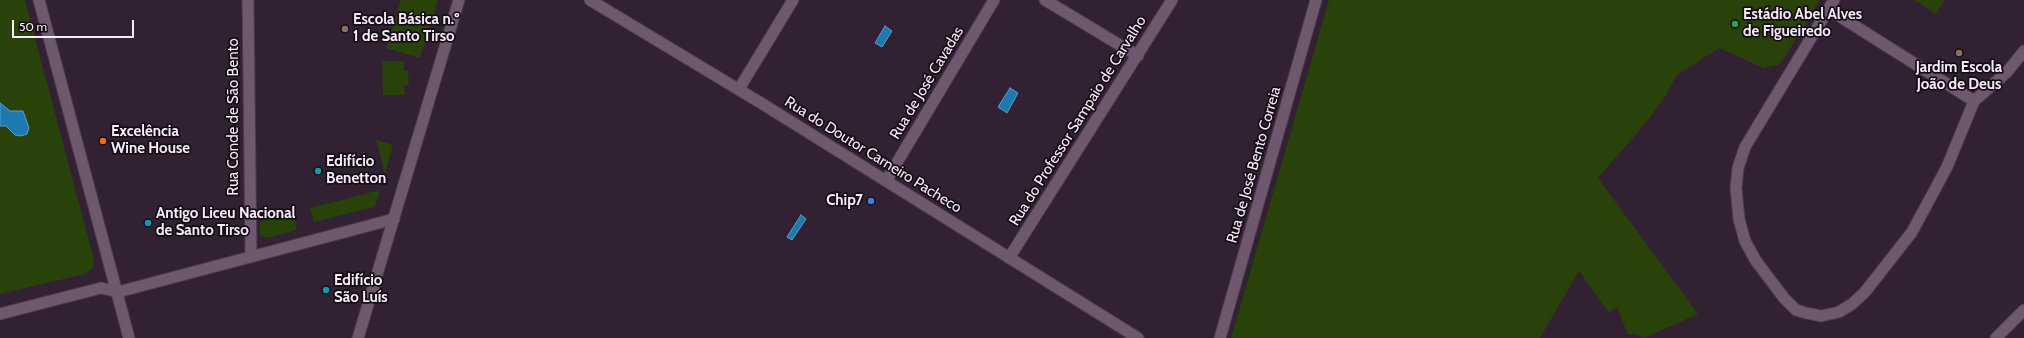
<!DOCTYPE html>
<html>
<head>
<meta charset="utf-8">
<style>
  body { margin:0 }
  #map { position:relative; width:2024px; height:338px; overflow:hidden; background:#322033; font-family:Cabin,sans-serif }
  canvas { display:block }
  .scale { position:absolute; left:12px; top:20px; width:122px; height:18px; box-sizing:border-box; border:2px solid #f8ebf8; border-top:0; padding-left:5px; font-size:12px; line-height:14px; white-space:nowrap; color:#f8ebf8; -webkit-text-stroke:3px #150d15; paint-order:stroke }
</style>
</head>
<body>
<div id="map">
<canvas width="2024" height="338"></canvas>
<div class="scale">50 m</div>
</div>
<script>
const g = document.querySelector('canvas').getContext('2d');
g.lineJoin = 'round';
function fillPath(path, color) { g.fillStyle = color; g.fill(path, 'evenodd'); }
const shape = rows => new Path2D(rows.map(r => 'M' + r).join(''));
function stroke(path, color, width, dash) { g.strokeStyle = color; g.lineWidth = width; g.lineCap = dash ? 'butt' : 'round'; g.setLineDash(dash || []); g.stroke(path); }
function drawText(font, color, halo, rows, align = 'center') {
  g.font = font + ' Cabin,sans-serif'; g.lineWidth = 3.5; g.setLineDash([]); g.textBaseline = 'middle'; g.strokeStyle = halo; g.fillStyle = color; for (const [text, x, y, turn = 0] of rows) {
    g.save(); g.translate(x, y); g.rotate((+turn || 0) * Math.PI / 180); g.textAlign = isNaN(turn) ? turn : align; if (halo) g.strokeText(text, 0, 0); g.fillText(text, 0, 0); g.restore();
  }
}
fillPath(shape([
  [0,0,25,0,94,260,93,268,85,274,0,294],
  [401,0,438,0,420,58,386,48],
  [1329,0,1820,0,1783,60,1778,65,1764,68,1719,48,1676,76,1665,97,1644,125,1598,178,1698,314,1644,338,1636,334,1628,335,1617,307,1609,313,1579,271,1540,338,1231,338],
  [1914,0,1945,0,1936,14],
  [382,61,404,61,404,71,408,71,409,85,404,85,405,95,383,95],
  [376,140,393,145,385,174],
  [380,190,375,207,314,222,310,208],
  [293,212,297,230,267,238,260,235,260,222]
]), '#29420a');
const water = shape([
  [885,26,892,31,882,47,875,43,885,26],
  [1010,88,1018,93,1007,113,998,107,1010,88],
  [0,103,10,111,23,111,29,128,27,134,21,136,15,135,6,126,0,126,0,103],
  [801,215,806,219,792,240,787,237,801,215]
]);
fillPath(water, '#1d7ab0');
stroke(water, '#5f9cc6', 1);
const minor = shape([
  [39,0,129,338],
  [248,0,251,257],
  [590,0,761,103,1138,338],
  [1045,0,1138,56],
  [1834,0,1745,147,1738,168,1736,188,1739,219,1745,241,1756,261,1784,298,1796,310,1806,313,1821,316,1839,312,1852,304,1865,292,1912,232,1947,167,1974,101,2007,72,2024,51],
  [1828,9,1974,101],
  [739,89,793,0],
  [886,181,994,0],
  [1009,258,1172,0],
  [0,314,101,288,118,292,394,219],
  [1996,338,2024,310]
]);
const tertiary = shape([
  [1220,338,1316,0]
]);
const secondary = shape([
  [358,338,459,0]
]);
stroke(minor, '#4a3b4b', 13);
stroke(tertiary, '#4a3b4b', 13);
stroke(secondary, '#4a3b4b', 13);
stroke(minor, '#6d586d', 11);
stroke(tertiary, '#6d586d', 11);
stroke(secondary, '#6d586d', 11);
for (const [x, y, r, color] of [
  [1735,24,4,"#2e9e5b"],
  [345,29,4,"#8d6e63"],
  [1959,53,4,"#8d6e63"],
  [103,141,4,"#e8710a"],
  [318,171,4,"#0f9aa8"],
  [871,201,4,"#3f7fe0"],
  [148,223,4,"#0f9aa8"],
  [326,290,4,"#0f9aa8"]
]) { const dot = new Path2D(); dot.arc(x, y, r, 0, 2 * Math.PI); g.fillStyle = color; g.fill(dot); stroke(dot, '#150d15', 1.5); }
drawText('bold 15px', '#f8ebf8', '#150d15', [
  ["Estádio Abel Alves",1743,15],
  ["de Figueiredo",1743,32],
  ["Escola Básica n.º",353,20],
  ["1 de Santo Tirso",353,37],
  ["Jardim Escola",1959,68,"center"],
  ["João de Deus",1959,85,"center"],
  ["Excelência",111,132],
  ["Wine House",111,149],
  ["Edifício",326,162],
  ["Benetton",326,179],
  ["Chip7",863,201,"right"],
  ["Antigo Liceu Nacional",156,214],
  ["de Santo Tirso",156,231],
  ["Edifício",334,281],
  ["São Luís",334,298]
], 'left');
drawText('15px', '#f8ebf8', '#150d15', [
  ["Rua de José Cavadas",927,83,-59],
  ["Rua Conde de São Bento",234,117,-90],
  ["Rua do Professor Sampaio de Carvalho",1078,121,-58],
  ["Rua do Doutor Carneiro Pacheco",873,155,32],
  ["Rua de José Bento Correia",1254,165,-74]
]);
</script>
</body>
</html>
